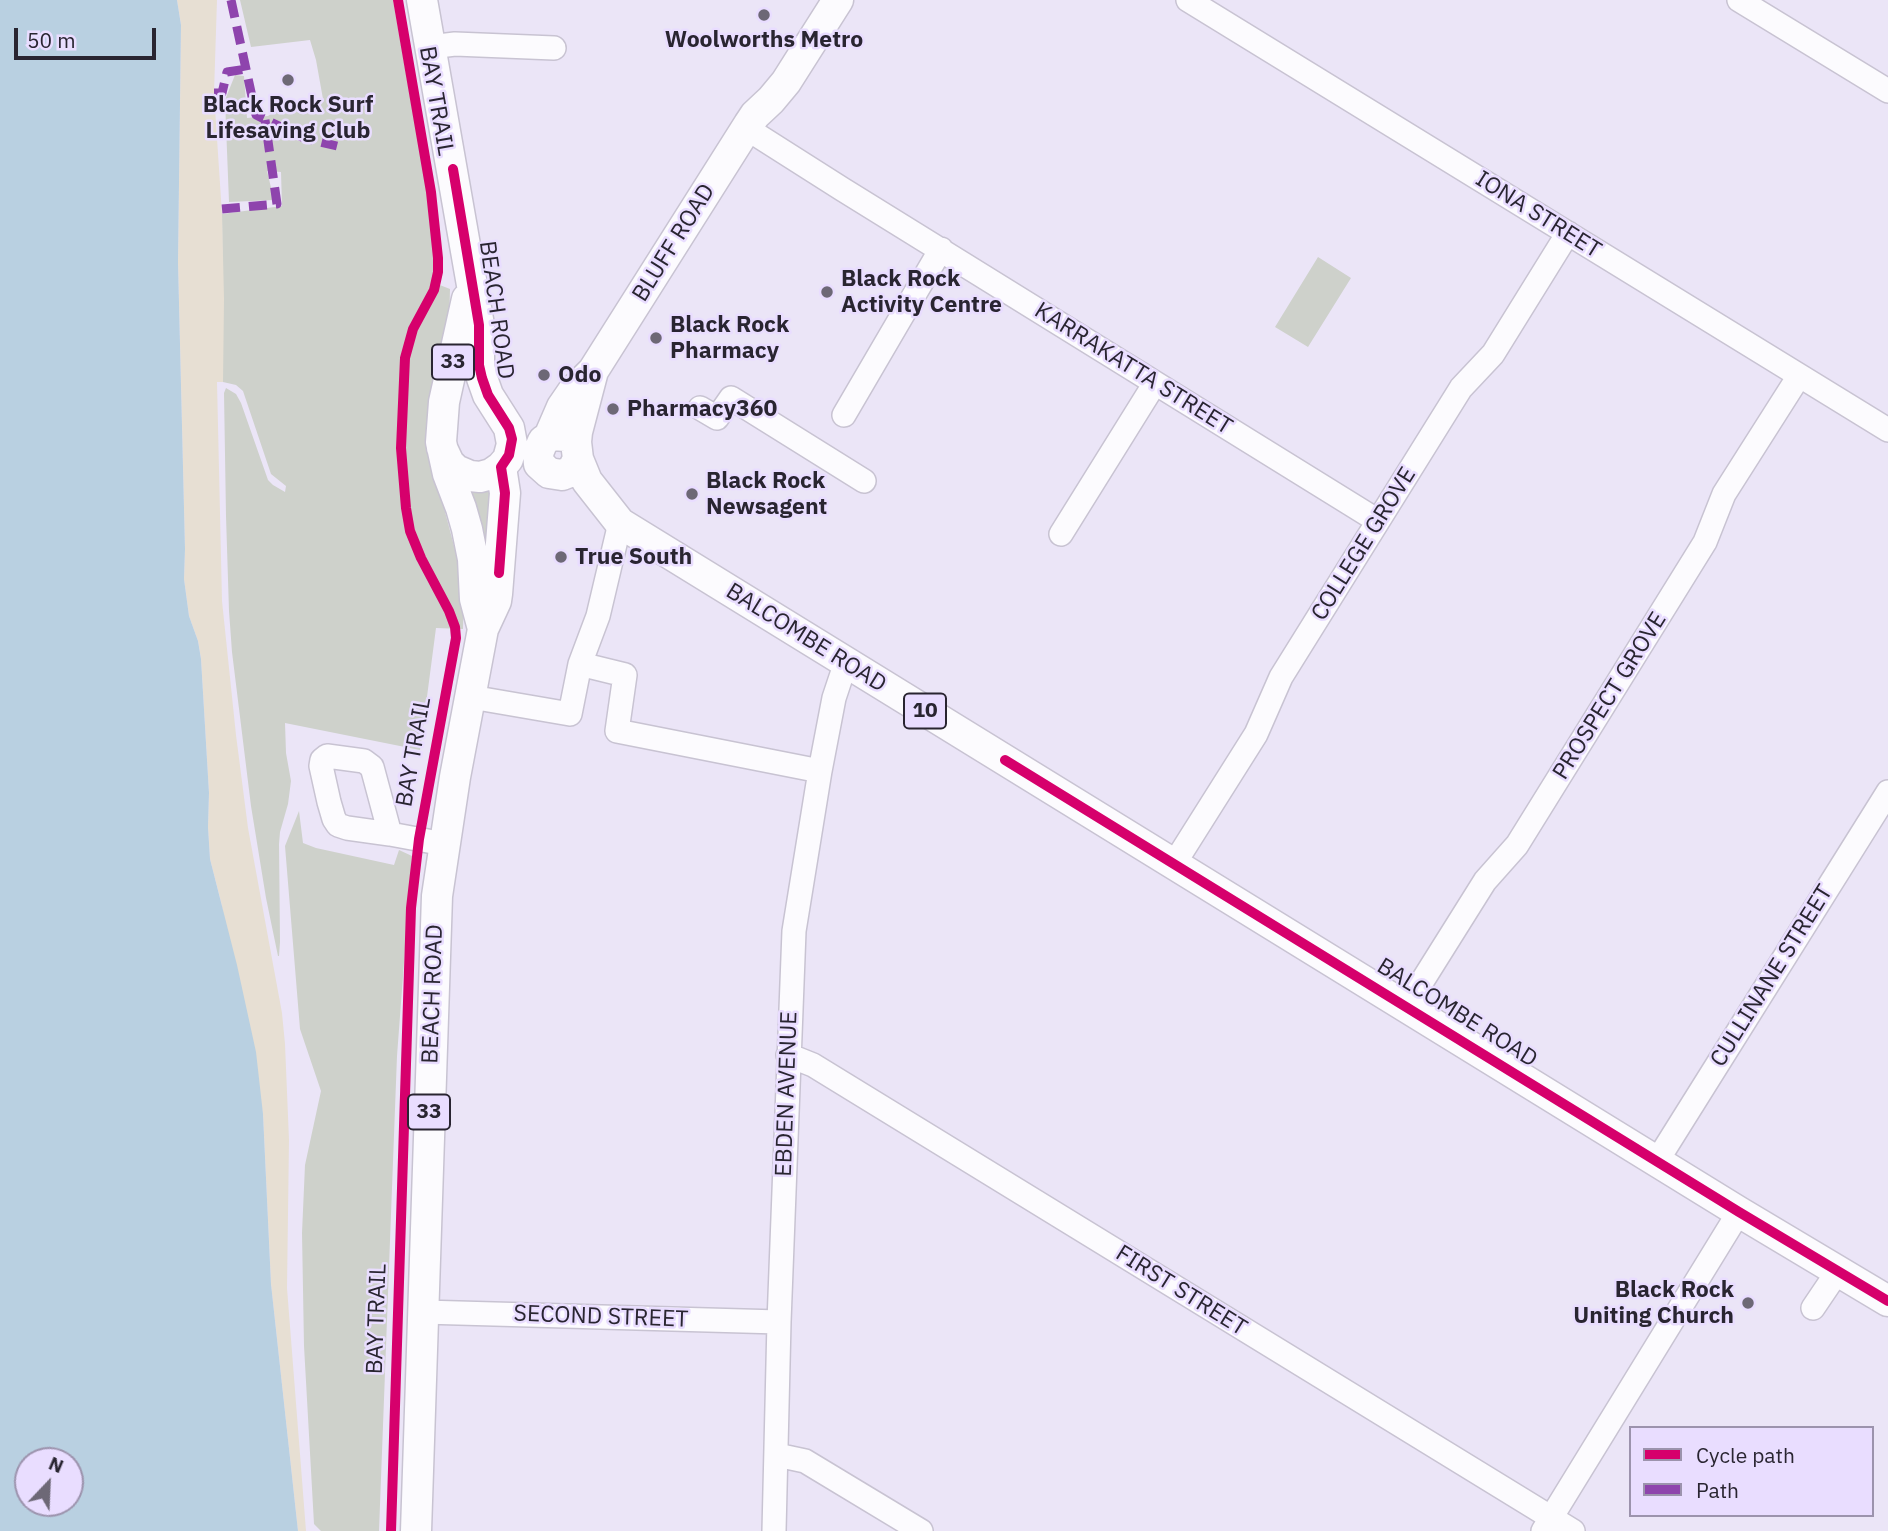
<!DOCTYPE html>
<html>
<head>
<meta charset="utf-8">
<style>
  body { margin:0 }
  #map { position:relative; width:1888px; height:1531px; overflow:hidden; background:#ebe5f7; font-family:"IBM Plex Sans",sans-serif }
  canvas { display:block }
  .legend { position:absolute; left:1629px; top:1426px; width:245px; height:91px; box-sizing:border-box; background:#e9ddff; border:2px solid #9c93ad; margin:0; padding:9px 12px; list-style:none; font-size:21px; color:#292531 }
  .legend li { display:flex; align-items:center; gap:14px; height:35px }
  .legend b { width:35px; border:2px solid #9c93ad }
  .north { position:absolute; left:14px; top:1447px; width:70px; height:70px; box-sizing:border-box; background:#e9ddff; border:2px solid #9c93ad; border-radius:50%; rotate:23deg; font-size:19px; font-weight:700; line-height:28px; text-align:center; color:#292531 }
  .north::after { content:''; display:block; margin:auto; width:24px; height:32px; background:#6d6876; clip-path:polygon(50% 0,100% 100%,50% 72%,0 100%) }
  .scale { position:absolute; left:14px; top:28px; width:142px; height:32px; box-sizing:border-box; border:4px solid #292531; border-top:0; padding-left:9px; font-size:21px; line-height:24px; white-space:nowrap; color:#292531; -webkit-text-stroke:5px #e9ddff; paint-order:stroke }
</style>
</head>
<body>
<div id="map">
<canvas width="1888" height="1531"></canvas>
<ul class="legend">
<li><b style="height:9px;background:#d6006c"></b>Cycle path</li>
<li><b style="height:9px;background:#8e44ad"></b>Path</li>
</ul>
<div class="north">N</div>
<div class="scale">50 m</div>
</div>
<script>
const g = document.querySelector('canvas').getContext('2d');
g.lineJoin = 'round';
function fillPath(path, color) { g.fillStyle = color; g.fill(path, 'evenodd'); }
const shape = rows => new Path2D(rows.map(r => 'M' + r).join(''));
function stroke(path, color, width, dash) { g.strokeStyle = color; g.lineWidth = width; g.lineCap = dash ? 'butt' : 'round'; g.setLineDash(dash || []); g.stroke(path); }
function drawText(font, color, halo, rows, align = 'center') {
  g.font = font + ' "IBM Plex Sans",sans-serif'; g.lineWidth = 5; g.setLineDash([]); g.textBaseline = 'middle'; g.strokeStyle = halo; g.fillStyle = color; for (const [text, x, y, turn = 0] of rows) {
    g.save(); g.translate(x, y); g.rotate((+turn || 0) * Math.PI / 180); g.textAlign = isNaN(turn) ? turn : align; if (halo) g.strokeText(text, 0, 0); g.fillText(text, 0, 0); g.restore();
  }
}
fillPath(shape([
  [240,0,393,0,429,204,435,265,432,282,450,289,449,328,427,443,464,584,463,629,436,628,420,750,285,723,286,753,291,781,288,804,280,832,279,844,280,942,279,956,278,956,266,898,251,806,232,652,229,611,226,516,224,393,226,388,236,394,241,403,268,480,273,485,285,492,286,486,271,474,243,391,236,385,223,382,222,214,282,206,281,172,267,171,274,200,229,202,225,100,235,75,244,76,247,118,268,116,282,106,323,99,316,60,310,40,251,47],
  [1318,257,1351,278,1308,347,1275,327],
  [465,483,492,486,491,568],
  [299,811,303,843,316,848,394,865,399,850,412,856,397,1056,379,1531,321,1531,314,1524,304,1346,302,1233,305,1165,321,1091,300,1029,285,846]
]), '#ced1cb');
fillPath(shape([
  [177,0,217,0,214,93,222,214,224,299,223,382,217,382,222,601,236,735,248,828,282,1013,285,1044,289,1140,287,1288,306,1531,298,1531,271,1284,263,1114,221,902,210,859,208,827,209,793,201,659,198,641,189,616,184,579,185,549,178,262,181,25]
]), '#e7dfd3');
fillPath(shape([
  [0,0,177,0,181,25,178,262,185,549,184,579,189,616,198,641,201,659,209,793,208,827,210,859,237,965,256,1052,263,1114,271,1284,298,1531,0,1531],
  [28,1461,70,1461,70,1503,28,1503]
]), '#b9d0e1');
const minor = shape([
  [1188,0,1888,430],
  [1739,0,1888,91],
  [430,47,455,44,554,48],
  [746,128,842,189,1378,521],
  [700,408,717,418,731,398,864,481],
  [844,415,941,249],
  [1061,534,1155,383],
  [580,664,625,675,617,731,820,771],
  [471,697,570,714,580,664,598,616,620,523],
  [390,834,372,767,364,761,327,756,322,760,321,766,329,802,334,819,338,825,347,828,390,834,444,844],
  [1174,864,1256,734,1281,677,1461,388,1493,354,1568,233],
  [1406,1007,1485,881,1517,845,1705,542,1724,494,1799,376],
  [788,1055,813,1065,1573,1531],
  [1657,1161,1888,792],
  [1813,1308,1838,1271],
  [423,1312,779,1322],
  [777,1455,805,1461,921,1531],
  [774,1531,779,1322,794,931,820,771,834,698,846,662],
  [1543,1531,1739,1212]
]);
const major = shape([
  [422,0,479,325,479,365,482,378,488,395,509,428,512,444,508,459,501,467,491,474,480,477,470,476,456,470,449,463,442,448],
  [467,299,444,402,441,442,448,474,461,508,467,529,473,559,475,599,483,629],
  [593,371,577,432,576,442,578,459,587,481,620,523,1739,1212,1888,1301],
  [566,436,552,435,543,441,538,453,539,464,549,473,562,475,572,471,578,459],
  [549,437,562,407,573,391,593,371,749,124,755,115,771,100,786,82,838,0],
  [416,1531,437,896,455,777,483,629,496,601,497,594,505,493,501,467]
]);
stroke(minor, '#c8c3d2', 26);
stroke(major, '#c8c3d2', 33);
stroke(minor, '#fcfbfe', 23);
stroke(major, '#fcfbfe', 30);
stroke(shape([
  [231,0,256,115,304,138,337,146],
  [214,93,222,93,227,72,246,69],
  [222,209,277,204,265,120]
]), '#8e44ad', 9, [18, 9]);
stroke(shape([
  [453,169,479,325,479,365,482,378,488,395,509,428,512,439,509,455,501,467,505,493,499,573],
  [1005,760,1739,1212,1888,1301],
  [391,1531,411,908,419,839,456,638,455,627,449,611,421,558,410,531,406,508,401,448,405,358,413,329,434,290,438,272,438,258,431,192,398,0]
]), '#d6006c', 10);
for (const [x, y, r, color] of [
  [764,15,7,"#6d6876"],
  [288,80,7,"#6d6876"],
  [827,292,7,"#6d6876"],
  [656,338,7,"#6d6876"],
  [544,375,7,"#6d6876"],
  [613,409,7,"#6d6876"],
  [692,494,7,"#6d6876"],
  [561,557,7,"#6d6876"],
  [1748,1303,7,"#6d6876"]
]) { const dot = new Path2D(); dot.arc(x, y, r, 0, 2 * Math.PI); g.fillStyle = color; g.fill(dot); stroke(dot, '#e9ddff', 2.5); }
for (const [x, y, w] of [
  [453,362,42],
  [925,711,42],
  [429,1112,42]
]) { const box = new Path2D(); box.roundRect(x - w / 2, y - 17.5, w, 35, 5); g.fillStyle = '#e9ddff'; g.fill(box); stroke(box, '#292531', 2); }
drawText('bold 21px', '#292531', null, [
  ["33",453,362],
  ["10",925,711],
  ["33",429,1112]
]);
drawText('bold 23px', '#292531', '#e9ddff', [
  ["Woolworths Metro",764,40,"center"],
  ["Black Rock Surf",288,105,"center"],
  ["Lifesaving Club",288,131,"center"],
  ["Black Rock",841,279],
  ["Activity Centre",841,305],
  ["Black Rock",670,325],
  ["Pharmacy",670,351],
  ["Odo",558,375],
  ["Pharmacy360",627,409],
  ["Black Rock",706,481],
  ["Newsagent",706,507],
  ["True South",575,557],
  ["Black Rock",1734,1290,"right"],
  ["Uniting Church",1734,1316,"right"]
], 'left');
drawText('23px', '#292531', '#e9ddff', [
  ["BAY TRAIL",436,101,80],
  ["IONA STREET",1538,215,32],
  ["BLUFF ROAD",674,243,-58],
  ["BEACH ROAD",496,310,82],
  ["KARRAKATTA STREET",1133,369,32],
  ["COLLEGE GROVE",1364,544,-58],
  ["BALCOMBE ROAD",806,638,32],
  ["PROSPECT GROVE",1610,696,-58],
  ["BAY TRAIL",414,752,-80],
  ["CULLINANE STREET",1772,976,-58],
  ["BEACH ROAD",433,994,-88],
  ["BALCOMBE ROAD",1457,1013,32],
  ["EBDEN AVENUE",787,1094,-88],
  ["FIRST STREET",1181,1291,32],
  ["SECOND STREET",601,1317,2],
  ["BAY TRAIL",377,1319,-88]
]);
</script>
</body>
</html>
